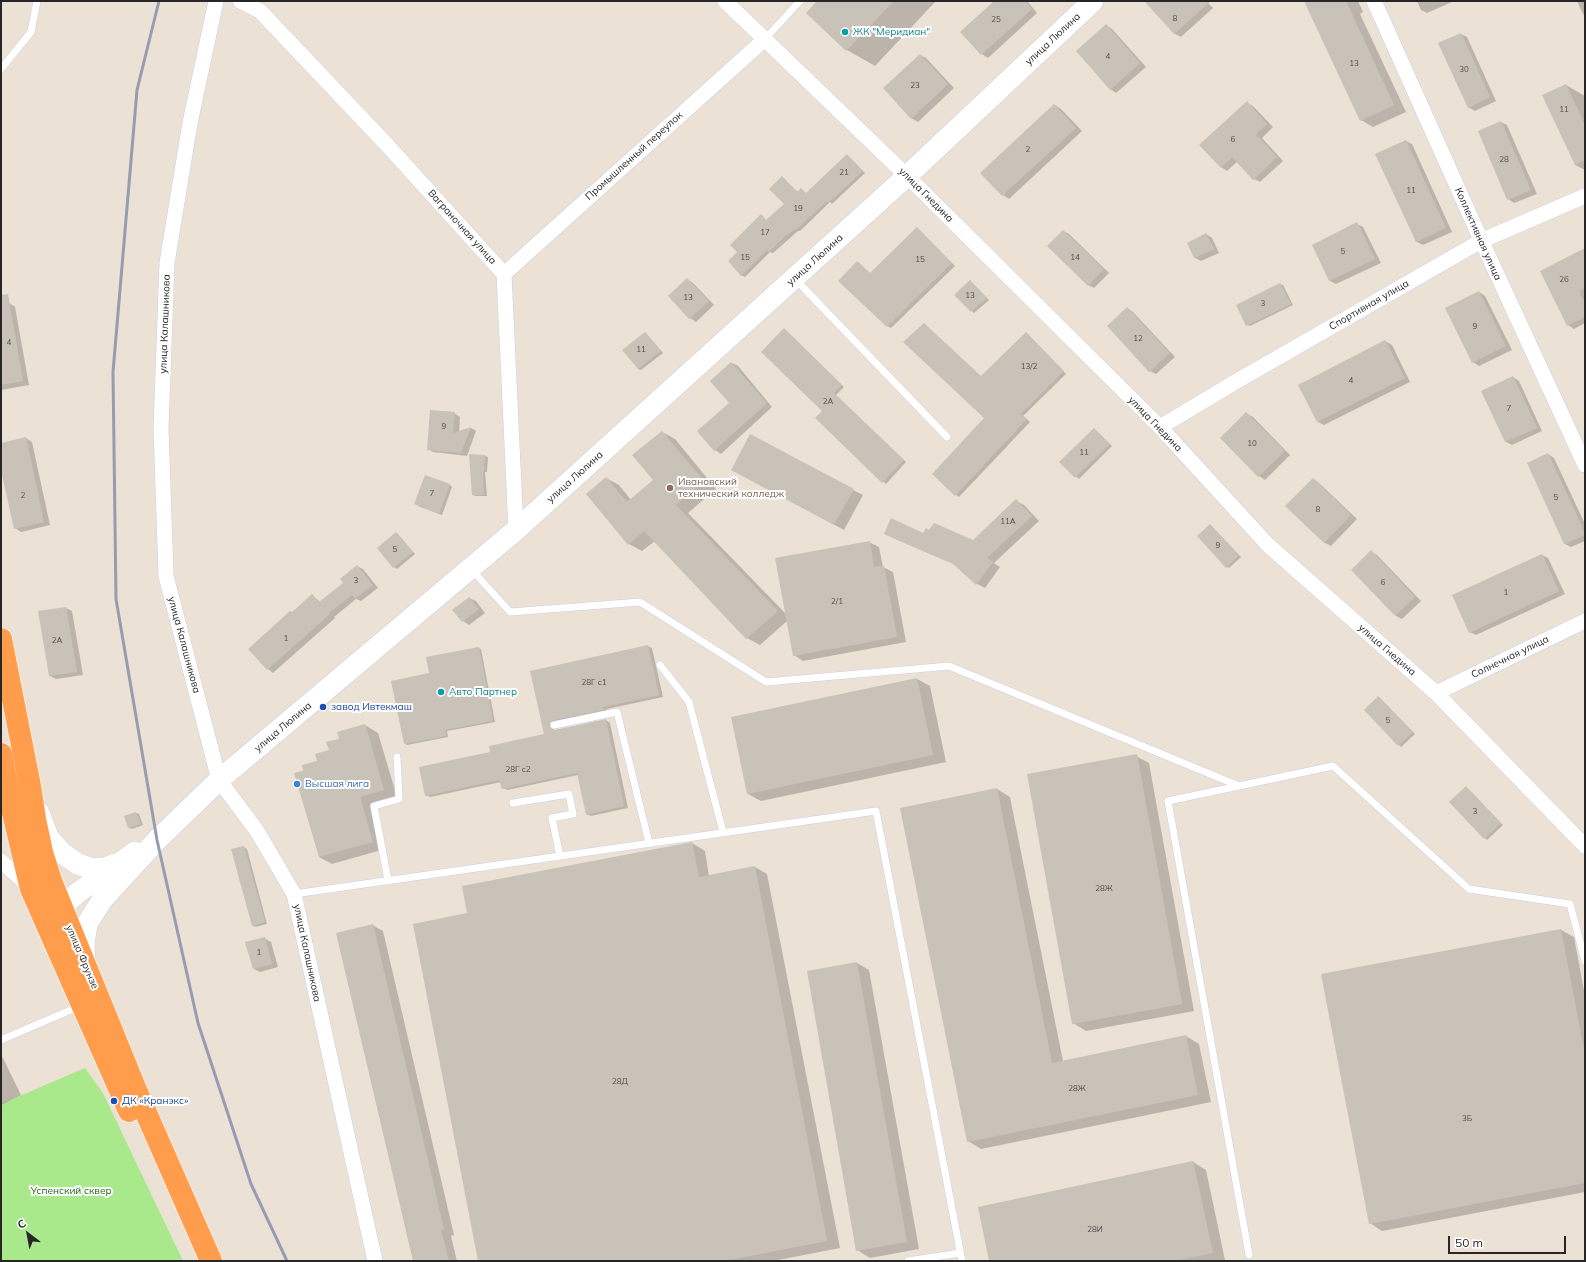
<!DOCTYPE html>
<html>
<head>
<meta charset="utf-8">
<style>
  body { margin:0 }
  #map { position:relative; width:1586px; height:1262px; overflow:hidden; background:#ebe2d5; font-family:Mulish,sans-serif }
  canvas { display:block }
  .frame { position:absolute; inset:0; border:2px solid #262626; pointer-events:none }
  .north { position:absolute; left:8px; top:1214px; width:40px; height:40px; -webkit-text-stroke:3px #fff; paint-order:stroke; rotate:328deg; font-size:11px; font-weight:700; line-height:16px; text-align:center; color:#262626 }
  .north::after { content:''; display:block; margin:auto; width:14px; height:18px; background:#262626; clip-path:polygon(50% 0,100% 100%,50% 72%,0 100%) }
  .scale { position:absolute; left:1448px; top:1236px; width:118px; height:18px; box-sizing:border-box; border:2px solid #262626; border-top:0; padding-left:5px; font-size:12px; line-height:14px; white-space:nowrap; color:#262626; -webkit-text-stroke:3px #fff; paint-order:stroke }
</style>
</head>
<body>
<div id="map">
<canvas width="1586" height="1262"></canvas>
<div class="frame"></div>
<div class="north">С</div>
<div class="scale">50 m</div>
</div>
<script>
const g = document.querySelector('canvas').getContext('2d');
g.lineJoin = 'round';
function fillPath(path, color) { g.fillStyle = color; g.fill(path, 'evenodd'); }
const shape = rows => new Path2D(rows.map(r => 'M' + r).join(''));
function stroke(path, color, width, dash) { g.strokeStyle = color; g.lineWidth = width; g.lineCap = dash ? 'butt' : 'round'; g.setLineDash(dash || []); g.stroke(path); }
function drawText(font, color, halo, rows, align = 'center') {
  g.font = font + ' Mulish,sans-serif'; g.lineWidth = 4; g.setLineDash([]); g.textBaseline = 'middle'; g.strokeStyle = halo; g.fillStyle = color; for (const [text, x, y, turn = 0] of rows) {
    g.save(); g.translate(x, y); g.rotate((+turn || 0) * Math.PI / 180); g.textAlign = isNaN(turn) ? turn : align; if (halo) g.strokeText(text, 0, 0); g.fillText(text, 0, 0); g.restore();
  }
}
fillPath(shape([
  [85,1068,103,1093,183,1261,1,1261,1,1104]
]), '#a9e98b');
fillPath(shape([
  [818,1,936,1,875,66,847,50],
  [995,1,1027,1,1037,13,988,58,982,54],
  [1145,1,1206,1,1213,8,1181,37,1175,34],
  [1305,1,1358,1,1363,12,1360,14,1406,112,1373,127,1361,120],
  [1417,1,1451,1,1452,2,1427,13,1421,10],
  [1577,1,1585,1,1585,18],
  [1106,25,1112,29,1146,67,1116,93,1110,89],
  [1461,34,1467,37,1496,101,1475,111,1468,107],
  [920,55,926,58,954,88,918,122,911,118],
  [1566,85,1585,96,1585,170,1575,165],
  [1247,103,1253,106,1273,127,1262,138,1283,161,1260,182,1254,179,1238,161,1227,171,1221,167],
  [1055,105,1061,109,1082,131,1009,199,1003,195,982,173],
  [1501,122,1507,125,1537,194,1514,203,1508,199],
  [1406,141,1412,144,1452,232,1423,245,1417,242],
  [847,155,865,173,832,204,830,202,800,231,798,231,773,253,770,252,745,277,741,275,739,252,761,215,767,221,786,204,782,178,798,192,801,189,807,194],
  [1357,224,1363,227,1381,263,1336,284,1330,281,1313,245],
  [917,228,955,266,891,328,887,326,858,262,871,274],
  [1063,231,1069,234,1109,273,1094,288,1088,285],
  [1206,234,1212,238,1219,253,1201,261,1195,258,1188,243],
  [1585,249,1585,323,1574,329,1568,325],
  [687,279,693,283,714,305,696,322,690,318],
  [970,281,989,300,974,313,956,295],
  [1280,284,1283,285,1293,305,1250,326,1247,325],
  [1479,292,1485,296,1512,350,1479,366,1473,362],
  [9,303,15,307,29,385,1,390,1,305],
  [1127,308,1133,312,1175,357,1156,374,1150,371],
  [786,331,844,387,836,395,906,462,886,484,816,418,824,411],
  [646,333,663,353,641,370,638,369],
  [1029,336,1066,374,1023,416,1030,422,959,497,956,495,986,418,982,377],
  [1385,341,1392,345,1410,382,1324,425,1318,422,1299,385],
  [732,363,738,366,772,407,721,454,715,450,730,404],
  [1513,377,1519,381,1542,431,1512,445,1506,442,1482,391],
  [454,413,460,417,459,432,471,428,476,431,467,456,433,452,428,449],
  [1246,413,1253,417,1290,455,1265,480,1259,476],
  [1096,431,1112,446,1079,479,1061,462],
  [662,432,675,439,716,489,688,513,786,614,869,542,879,547,883,567,893,572,906,642,803,661,794,655,787,621,760,645,747,638,655,541,642,551,629,544,606,478,619,485,631,500,654,480],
  [26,438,32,442,50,525,21,532,15,528,1,465,1,444],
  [1548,454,1554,458,1585,524,1585,541,1571,547,1565,544],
  [471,455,485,456,488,457,487,472,485,472,487,496,476,496,473,495],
  [742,475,853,490,863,495,844,530],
  [1313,479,1319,483,1357,519,1331,546,1325,543,1287,506],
  [450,485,452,487,442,515,418,506],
  [1016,501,1024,505,1039,521,994,563,1000,567,985,588,977,584,956,565,893,538,923,535,973,541],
  [1210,525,1241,557,1229,568,1227,567],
  [397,533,415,554,397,569,394,567],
  [1371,552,1377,555,1421,601,1402,619,1396,616,1352,570],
  [1542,555,1548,558,1565,594,1476,635,1470,632],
  [357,566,363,569,378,588,361,601,356,599,334,617,335,618,273,673,268,669,249,649,312,596,321,602,345,583],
  [469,598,476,601,485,613,469,625,463,621],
  [66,608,72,611,83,675,56,679,50,676],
  [647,646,652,648,663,697,607,709,607,712,553,726,554,731,606,720,610,723,628,808,591,816,587,814,578,775,507,790,503,788,501,782,430,797,426,795,491,753,545,735,531,672],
  [478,648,481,649,495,722,447,731,448,737,407,745,405,743,431,674],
  [917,679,930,686,946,762,761,801,748,794],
  [1379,697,1415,734,1401,747,1399,745],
  [365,725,378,733,397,797,373,804,385,849,332,864,319,857,305,771,330,751,340,739],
  [1136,756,1149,763,1194,1011,1086,1031,1073,1023],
  [1466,787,1503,825,1487,840,1450,802],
  [997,789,1010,797,1063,1061,1186,1036,1199,1044,1211,1102,981,1149,968,1141],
  [136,813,139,814,143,825,132,829,129,828],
  [692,843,705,851,709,876,755,867,767,874,840,1248,773,1261,479,1261,469,914],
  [244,847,247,849,267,924,255,927,253,925],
  [372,925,383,931,454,1235,451,1236,457,1261,414,1261],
  [1561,930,1574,937,1585,996,1585,1192,1382,1231,1370,1223],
  [264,938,271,942,278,967,260,972,254,969],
  [857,963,869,970,919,1249,870,1258,857,1250],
  [1,1054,21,1095,1,1105],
  [1193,1162,1206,1170,1225,1260,990,1261]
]), '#0003');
fillPath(shape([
  [817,1,894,1,846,51,806,13],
  [994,1,1025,1,1032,9,981,55,960,32],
  [1144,1,1211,1,1174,34],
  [1304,1,1346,1,1394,105,1360,121],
  [1106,24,1140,63,1110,90,1076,51],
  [1461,33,1490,97,1468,108,1438,43],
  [920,54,948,84,911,119,883,88],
  [1566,84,1585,125,1585,160,1575,165,1542,95],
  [1247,101,1267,124,1256,134,1277,157,1253,180,1232,157,1221,168,1199,145],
  [1054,104,1076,128,1002,196,980,173],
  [1501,121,1531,190,1507,200,1478,131],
  [1406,140,1446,228,1416,242,1375,154],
  [847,154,863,171,828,203,827,201,796,230,795,229,784,237,769,252,767,250,741,276,728,261,737,252,730,245,761,214,766,220,784,204,769,189,782,176,797,192,801,188,806,193],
  [1357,222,1375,259,1329,281,1312,245],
  [917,227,952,263,887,327,838,281,857,261,870,273],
  [1063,230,1104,269,1088,286,1047,246],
  [1206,233,1214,249,1194,258,1187,243],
  [1585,248,1585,288,1579,291,1585,303,1585,317,1567,326,1540,271],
  [687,278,709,301,689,319,668,296],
  [970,280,987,298,971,312,954,295],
  [1280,283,1291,304,1246,326,1236,305],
  [1479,291,1506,346,1472,363,1445,308],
  [8,294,23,381,1,385,1,295],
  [1127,307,1170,353,1149,372,1107,326],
  [924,323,981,376,1026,332,1064,371,1021,414,1027,419,955,496,932,474,984,418,903,342],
  [784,328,842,385,834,393,904,460,882,483,815,418,822,411,761,352],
  [645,332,661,351,638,369,622,350],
  [1385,340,1405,378,1317,422,1298,385],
  [731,362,767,403,714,451,697,431,729,403,710,381],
  [1513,376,1537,428,1505,442,1481,391],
  [430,410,455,412,453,433,471,427,461,453,427,450],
  [1246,412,1285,451,1258,477,1220,438],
  [1094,428,1110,444,1075,478,1059,462],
  [662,431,704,481,676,505,778,611,746,639,644,531,628,545,586,494,606,477,627,502,653,480,632,455],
  [750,434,854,489,834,525,731,470],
  [26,437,44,522,14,529,1,470,1,443],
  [1548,453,1585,533,1585,535,1564,544,1527,463],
  [469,454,485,455,484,471,483,471,484,495,472,495],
  [425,475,450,484,439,514,414,504],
  [1313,478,1351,515,1324,543,1285,506],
  [1016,499,1032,516,987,558,993,562,976,585,953,564,884,534,891,518,923,533,926,528,929,530,934,523,973,540],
  [1210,524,1239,555,1226,568,1197,536],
  [396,532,413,552,393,568,377,548],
  [870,541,874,567,884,566,897,637,793,656,775,558],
  [1371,550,1415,597,1395,616,1351,570],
  [1542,554,1559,591,1469,633,1452,595],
  [357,565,373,585,355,599,352,595,329,613,330,614,267,670,248,649,290,611,292,612,312,594,319,602,343,583,340,579],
  [469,597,479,609,462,622,452,610],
  [66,607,77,672,49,676,38,611],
  [648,645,659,695,603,707,604,710,553,720,549,724,551,729,555,730,606,719,624,806,586,815,577,773,502,789,499,780,425,796,419,767,490,752,489,746,544,734,530,671],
  [479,647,493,721,445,730,446,736,404,744,391,681,429,673,426,657],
  [917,678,933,755,747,794,731,717],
  [1378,696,1413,732,1398,746,1364,710],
  [365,724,384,790,360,797,373,842,319,857,294,773,303,771,302,765,317,761,315,754,329,750,326,742,339,739,337,732],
  [1137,754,1182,1004,1072,1024,1027,774],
  [1466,786,1501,823,1484,839,1449,802],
  [997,788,1052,1063,1186,1035,1198,1095,967,1142,900,808],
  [136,812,141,824,128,828,124,816],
  [692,842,699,877,755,866,827,1241,724,1261,478,1261,413,924,467,913,462,886],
  [244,846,265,922,252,926,231,849],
  [373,924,444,1229,441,1230,449,1261,413,1261,336,933],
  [1561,929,1585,1055,1585,1183,1369,1224,1321,974],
  [265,937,272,964,253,969,245,942],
  [857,962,907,1242,856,1251,807,971],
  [1193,1161,1213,1253,1174,1261,989,1261,978,1207]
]), '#c9c2b9');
const lane = shape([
  [765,39,800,1],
  [1,69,31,32,37,1],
  [796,280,947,437],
  [472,570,510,612,640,602,766,682,949,666,1239,786],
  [660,665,689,702,723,832],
  [554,725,617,712,649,843],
  [513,803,569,794,573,814,552,818,560,856],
  [388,880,374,806,399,799,397,757],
  [294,894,876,811,962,1261],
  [1,1040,80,1006],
  [1249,1255,1168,801,1333,766,1469,889,1570,904,1585,961],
  [908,1261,960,1253]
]);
const street = shape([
  [216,1,190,123,167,263,161,428,166,576,219,780,257,831,294,894,375,1261],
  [240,1,260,11,388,146,504,274,516,530],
  [725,1,907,176,1160,427,1268,545,1436,693,1585,846],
  [1374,1,1477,231,1585,465],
  [504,274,765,39],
  [1160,427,1237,381,1481,241,1585,196],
  [1436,693,1585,621],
  [1,861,31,888]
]);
const secondary = shape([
  [39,813,48,837,62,853,78,864,92,869,105,868,115,864],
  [59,924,61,908,76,894,135,852],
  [85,962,84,943,87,924,102,900,157,840,219,780,516,530,907,176,1093,1]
]);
const highway = shape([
  [1,639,30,786,35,819,42,852,51,881,136,1090,211,1261],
  [1,754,12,809,31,889,129,1111]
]);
stroke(lane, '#cbcfe2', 8);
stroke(street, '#cbcfe2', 16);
stroke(secondary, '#cbcfe2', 22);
stroke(highway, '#fff', 23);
stroke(lane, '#fff', 7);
stroke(street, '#fff', 15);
stroke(secondary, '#fff', 21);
stroke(highway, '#ff9d4d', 22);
stroke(shape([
  [159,1,137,90,113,372,116,599,157,840,198,1023,251,1184,287,1261]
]), '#989cb3', 3);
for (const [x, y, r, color] of [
  [845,32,4,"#0f9aa8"],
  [670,488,4,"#8d6e63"],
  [441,692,4,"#0f9aa8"],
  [323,707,4,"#1a4fb4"],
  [297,784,4,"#3f7fe0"],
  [114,1101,4,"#1a4fb4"]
]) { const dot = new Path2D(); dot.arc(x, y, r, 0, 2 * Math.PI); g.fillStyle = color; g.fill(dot); stroke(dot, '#fff', 1.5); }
drawText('8px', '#4f4d4b', null, [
  ["8",1175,19],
  ["25",996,20],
  ["4",1108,57],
  ["13",1354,64],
  ["30",1464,70],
  ["23",915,86],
  ["11",1564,110],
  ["6",1233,140],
  ["2",1028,150],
  ["28",1504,160],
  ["21",844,173],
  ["11",1411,191],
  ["19",798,209],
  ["17",765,233],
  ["5",1343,252],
  ["15",745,258],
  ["14",1075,258],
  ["15",920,260],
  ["26",1564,280],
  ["13",970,296],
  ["13",688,298],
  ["3",1263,304],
  ["9",1475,327],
  ["12",1138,339],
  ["4",9,343],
  ["11",641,350],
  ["13/2",1029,367],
  ["4",1351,381],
  ["2А",828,402],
  ["7",1509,409],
  ["9",444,427],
  ["10",1252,444],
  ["11",1084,453],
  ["7",432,494],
  ["2",23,496],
  ["5",1556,498],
  ["8",1318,510],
  ["11А",1008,522],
  ["9",1218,546],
  ["5",395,550],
  ["3",356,581],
  ["6",1383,583],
  ["1",1506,593],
  ["2/1",837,602],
  ["1",286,639],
  ["2А",57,641],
  ["28Г с1",594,683],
  ["5",1388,721],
  ["28Г с2",518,770],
  ["3",1475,812],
  ["28Ж",1104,889],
  ["1",259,953],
  ["28Д",620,1082],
  ["28Ж",1077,1089],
  ["3Б",1467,1119],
  ["28И",1095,1230]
]);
drawText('10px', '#0d838f', '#fff', [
  ["ЖК \"Меридиан\"",853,32],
  ["Авто Партнер",449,692]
], 'left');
drawText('10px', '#262626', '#fff', [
  ["улица Люлина",1053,39,-43],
  ["Промышленный переулок",634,156,-42],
  ["улица Гнедина",926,195,45],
  ["Ваграночная улица",462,227,48],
  ["Коллективная улица",1478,234,66],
  ["улица Люлина",815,260,-42],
  ["Спортивная улица",1369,305,-30],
  ["улица Калашникова",165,324,-88],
  ["улица Гнедина",1155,424,46],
  ["улица Люлина",575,477,-42],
  ["улица Калашникова",184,645,75],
  ["улица Гнедина",1387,650,41],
  ["Солнечная улица",1510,657,-26],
  ["улица Люлина",283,727,-40],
  ["улица Калашникова",307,953,78],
  ["улица Фрунзе",82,957,67]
]);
drawText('10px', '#785e54', '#fff', [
  ["Ивановский",678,482],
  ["технический колледж",678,494]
], 'left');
drawText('10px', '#164399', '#fff', [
  ["завод Ивтекмаш",331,707],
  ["ДК «Кранэкс»",122,1101]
], 'left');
drawText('10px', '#366cbe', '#fff', [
  ["Высшая лига",305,784]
], 'left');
drawText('10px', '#226911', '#fff', [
  ["Успенский сквер",71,1191]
]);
</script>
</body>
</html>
